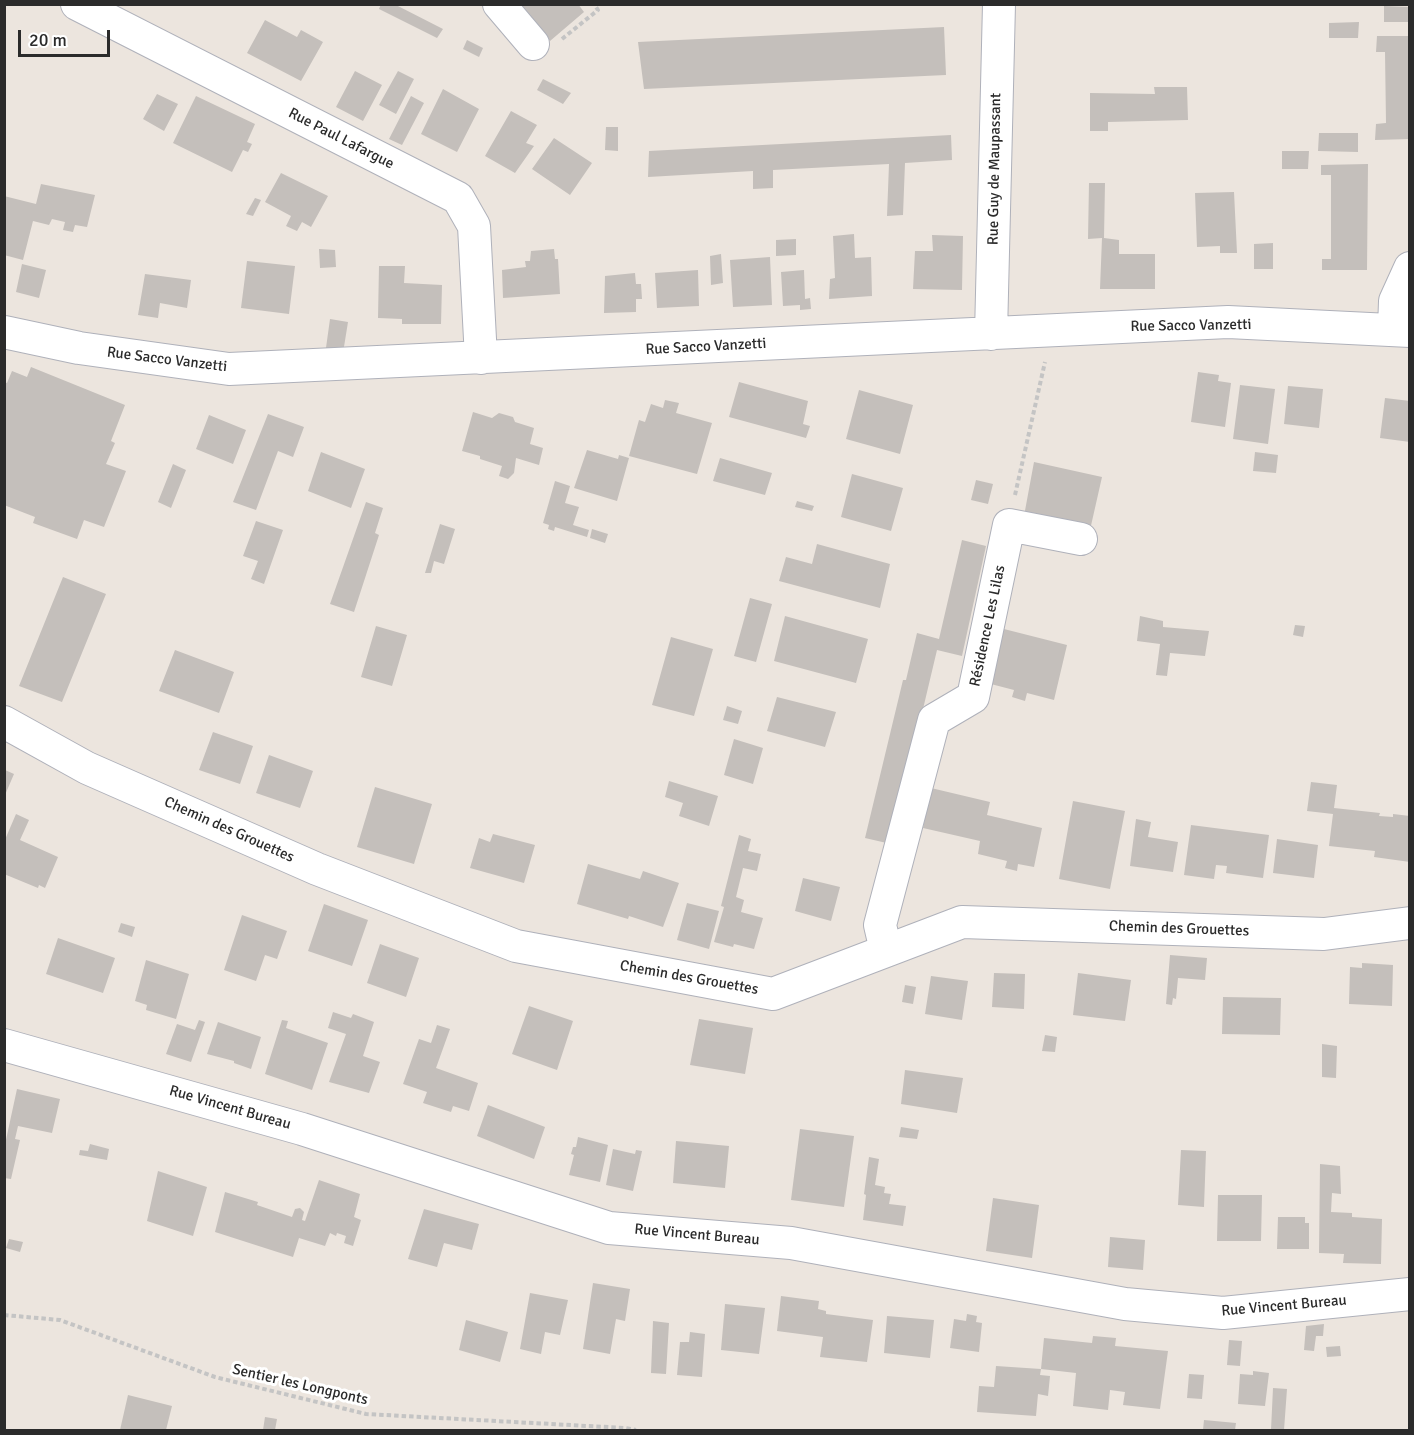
<!DOCTYPE html>
<html>
<head>
<meta charset="utf-8">
<style>
  body { margin:0 }
  #map { position:relative; width:1414px; height:1435px; overflow:hidden; background:#ece5de; font-family:Signika,sans-serif }
  canvas { display:block }
  .frame { position:absolute; inset:0; border:6px solid #2b2b2b; pointer-events:none }
  .scale { position:absolute; left:18px; top:30px; width:92px; height:27px; box-sizing:border-box; border:3px solid #2b2b2b; border-top:0; padding-left:8px; font-size:18px; line-height:21px; white-space:nowrap; color:#2b2b2b; -webkit-text-stroke:4px #fff; paint-order:stroke }
</style>
</head>
<body>
<div id="map">
<canvas width="1414" height="1435"></canvas>
<div class="frame"></div>
<div class="scale">20 m</div>
</div>
<script>
const g = document.querySelector('canvas').getContext('2d');
g.lineJoin = 'round';
function fillPath(path, color) { g.fillStyle = color; g.fill(path, 'evenodd'); }
const shape = rows => new Path2D(rows.map(r => 'M' + r).join(''));
function stroke(path, color, width, dash) { g.strokeStyle = color; g.lineWidth = width; g.lineCap = dash ? 'butt' : 'round'; g.setLineDash(dash || []); g.stroke(path); }
function drawText(font, color, halo, rows, align = 'center') {
  g.font = font + ' Signika,sans-serif'; g.lineWidth = 6; g.setLineDash([]); g.textBaseline = 'middle'; g.strokeStyle = halo; g.fillStyle = color; for (const [text, x, y, turn = 0] of rows) {
    g.save(); g.translate(x, y); g.rotate((+turn || 0) * Math.PI / 180); g.textAlign = isNaN(turn) ? turn : align; if (halo) g.strokeText(text, 0, 0); g.fillText(text, 0, 0); g.restore();
  }
}
fillPath(shape([
  [381,4,394,4,443,29,437,38,379,9],
  [518,4,578,4,584,12,550,41],
  [1384,6,1410,7,1410,22,1384,22],
  [265,20,297,37,301,30,323,42,301,81,247,53],
  [1359,22,1358,38,1329,38,1329,23],
  [944,27,946,75,644,89,638,42],
  [1377,36,1410,36,1410,139,1375,140,1376,124,1386,123,1385,52,1376,52],
  [467,40,483,48,479,57,463,49],
  [355,71,382,85,363,121,336,107],
  [398,71,414,79,396,114,379,105],
  [543,79,571,93,563,104,537,90],
  [1154,87,1187,87,1188,120,1108,122,1108,131,1090,131,1090,93,1155,94],
  [443,89,479,109,457,152,421,134],
  [157,94,178,104,164,131,143,119],
  [196,96,255,124,247,142,252,144,248,152,243,150,232,172,173,143],
  [411,96,424,103,402,145,389,139],
  [511,111,537,125,526,143,534,146,515,173,485,156],
  [606,127,618,127,618,151,605,150],
  [1319,133,1358,133,1358,152,1318,151],
  [951,135,952,160,905,163,903,215,887,216,889,164,773,170,773,188,753,189,753,171,648,177,649,151],
  [554,138,592,163,570,195,532,169],
  [1282,151,1309,151,1308,169,1282,169],
  [1368,164,1367,270,1322,270,1322,259,1331,259,1331,175,1321,175,1321,165],
  [281,173,328,196,311,227,302,222,297,231,286,226,291,216,265,202],
  [1089,183,1105,183,1104,238,1119,240,1119,254,1155,254,1155,289,1100,289,1102,238,1088,239],
  [41,184,95,195,87,227,75,225,73,232,63,230,65,222,52,219,49,225,33,221,23,260,4,255,4,196,36,204],
  [1234,192,1237,253,1220,253,1220,246,1197,247,1195,193],
  [255,198,261,200,253,216,246,214],
  [854,234,855,258,871,257,872,296,829,299,830,279,835,278,833,236],
  [932,235,963,236,962,290,913,289,915,251,933,251],
  [796,239,796,255,776,256,776,240],
  [1273,243,1273,269,1254,269,1254,244],
  [319,249,335,250,336,267,320,268],
  [554,249,555,259,558,259,560,294,503,298,502,270,526,267,525,261,530,261,531,251],
  [721,254,723,283,711,285,710,256],
  [770,257,772,305,733,307,730,260],
  [247,261,295,266,289,314,241,308],
  [22,264,46,270,39,298,16,292],
  [379,266,405,266,404,283,442,285,441,324,402,324,402,319,378,318],
  [698,270,699,306,657,308,655,273],
  [804,270,805,299,810,298,811,309,800,310,800,305,783,306,781,272],
  [635,273,636,284,641,284,642,299,636,299,636,312,604,313,605,276],
  [145,274,191,280,187,308,160,303,158,318,138,315],
  [330,319,348,322,343,353,325,355],
  [31,367,125,405,111,441,115,443,106,464,126,471,104,527,84,520,77,539,33,523,35,517,4,505,4,382,7,383,12,371,27,377],
  [1198,372,1219,375,1218,381,1231,383,1225,427,1191,422],
  [739,382,808,401,803,424,810,426,806,438,729,417],
  [1240,385,1275,389,1268,444,1233,439],
  [1288,386,1323,389,1319,428,1284,424],
  [859,390,913,405,900,454,846,439],
  [1385,398,1410,401,1410,442,1380,438],
  [665,400,679,403,676,413,712,423,697,474,629,456,639,420,645,422,651,404,663,408],
  [473,412,492,418,499,413,513,417,515,422,534,428,530,444,543,448,539,465,516,458,514,473,508,479,499,476,502,466,480,459,480,456,462,451],
  [268,414,304,427,293,457,278,451,256,510,233,502],
  [209,415,246,430,233,464,196,449],
  [587,450,618,459,619,455,629,458,617,501,574,488],
  [321,452,365,469,351,508,308,491],
  [1255,452,1278,455,1276,473,1253,471],
  [720,458,772,473,765,495,713,481],
  [1034,462,1102,477,1090,530,1024,516],
  [173,464,186,470,171,508,158,502],
  [852,474,903,488,891,531,841,517],
  [976,480,993,484,988,504,971,500],
  [555,481,570,486,565,503,579,507,573,525,589,530,587,537,555,527,554,531,548,529,549,525,543,523],
  [797,501,814,506,812,511,795,507],
  [366,502,383,508,375,533,379,535,354,612,330,604],
  [256,521,283,530,264,584,251,579,258,561,243,556],
  [440,524,455,529,444,564,434,561,431,573,425,573],
  [592,529,608,534,605,543,590,538],
  [962,540,986,546,962,656,937,650,891,844,865,838,903,680,906,680,917,633,939,639],
  [817,544,890,564,880,608,779,581,786,557,812,564],
  [63,577,106,594,62,702,19,686],
  [750,598,772,604,756,662,734,656],
  [785,616,868,639,856,683,774,661],
  [1140,616,1163,621,1163,627,1209,631,1205,656,1170,653,1167,676,1156,675,1160,644,1137,641],
  [1295,625,1305,626,1303,637,1293,635],
  [376,626,407,635,392,686,361,677],
  [1000,628,1067,645,1054,700,1027,693,1025,701,1012,697,1014,690,987,683],
  [671,637,713,649,694,716,652,705],
  [175,650,234,672,219,713,159,691],
  [777,697,836,712,825,747,767,731],
  [727,706,742,711,738,724,723,720],
  [213,732,253,746,240,784,199,770],
  [734,739,763,748,753,784,724,775],
  [269,755,313,771,300,808,256,793],
  [5,770,14,774,5,795],
  [669,781,718,796,709,826,679,816,683,803,665,797],
  [1311,782,1337,785,1334,808,1380,813,1379,816,1393,817,1393,814,1410,816,1410,862,1374,857,1375,851,1329,846,1333,814,1307,811],
  [375,787,432,804,414,864,357,847],
  [931,788,990,802,987,815,1042,828,1034,867,1018,864,1017,871,1005,868,1007,861,978,854,980,841,923,828],
  [1073,801,1125,811,1110,889,1059,879],
  [16,814,29,820,20,840,58,857,45,888,39,885,38,888,4,874,4,842],
  [1136,819,1151,822,1148,837,1178,842,1173,872,1130,866],
  [1191,825,1269,835,1263,878,1226,873,1227,866,1216,865,1214,879,1184,875],
  [493,834,535,845,524,883,470,868,479,838,490,842],
  [739,835,751,839,748,851,761,854,757,871,743,868,736,897,744,900,741,912,763,918,754,949,734,944,733,947,714,942,724,907,721,906],
  [1277,839,1318,845,1314,878,1273,873],
  [588,864,640,879,643,871,679,883,663,927,629,916,628,919,577,904],
  [803,878,840,887,831,921,795,911],
  [687,903,719,911,709,949,677,940],
  [324,904,368,920,352,966,308,951],
  [242,915,287,931,277,959,265,955,256,981,224,970],
  [121,923,135,927,132,937,118,932],
  [58,938,115,958,103,993,46,974],
  [380,944,419,958,406,997,367,983],
  [1170,955,1207,958,1205,980,1178,978,1176,999,1173,998,1172,1005,1166,1004],
  [146,960,189,974,176,1019,146,1010,147,1005,135,1001],
  [1362,963,1393,965,1392,1006,1349,1004,1350,967,1362,968],
  [994,973,1025,974,1024,1009,992,1007],
  [1078,973,1131,980,1125,1021,1073,1015],
  [931,976,968,981,962,1020,925,1014],
  [905,985,916,987,913,1004,902,1002],
  [1223,997,1281,998,1280,1035,1222,1034],
  [529,1006,573,1021,557,1070,512,1054],
  [333,1012,351,1018,353,1014,374,1022,363,1056,380,1062,369,1093,329,1082,346,1034,328,1028],
  [699,1019,753,1028,745,1074,690,1065],
  [199,1020,205,1022,191,1062,166,1054,177,1024,195,1030],
  [282,1020,288,1021,286,1028,328,1043,312,1090,265,1074],
  [218,1022,261,1037,251,1069,234,1063,234,1061,207,1054],
  [437,1025,450,1029,436,1068,478,1083,469,1111,453,1106,451,1112,423,1103,427,1092,403,1084,419,1039,431,1043],
  [1045,1035,1057,1037,1055,1052,1042,1051],
  [1322,1044,1337,1046,1336,1078,1322,1077],
  [905,1070,963,1078,957,1113,901,1104],
  [17,1089,60,1099,52,1133,18,1126,15,1139,20,1140,11,1179,4,1178,4,1149],
  [488,1105,545,1127,534,1159,477,1136],
  [901,1127,919,1130,917,1139,899,1137],
  [800,1129,854,1136,844,1207,791,1200],
  [578,1137,608,1145,600,1182,569,1175,574,1155,571,1154,573,1147,576,1147],
  [676,1141,729,1146,725,1188,673,1183],
  [90,1144,109,1149,107,1160,79,1155,80,1150,88,1151],
  [613,1149,635,1154,636,1150,642,1151,633,1191,606,1185],
  [1181,1150,1206,1151,1204,1207,1178,1205],
  [869,1157,879,1159,875,1185,885,1187,884,1193,891,1194,889,1204,906,1206,903,1226,863,1220,866,1195,864,1194],
  [1320,1164,1340,1166,1341,1194,1332,1193,1331,1212,1352,1213,1352,1217,1382,1219,1381,1264,1343,1263,1344,1254,1319,1253],
  [158,1171,207,1187,193,1236,147,1221],
  [319,1180,360,1194,354,1217,361,1220,353,1246,344,1243,346,1236,337,1233,336,1236,330,1233,325,1246,299,1238,293,1257,215,1232,225,1192,258,1202,257,1205,292,1217,295,1209,300,1208,304,1212,302,1220,305,1221],
  [1218,1195,1262,1195,1261,1241,1217,1241],
  [993,1198,1039,1205,1032,1258,986,1251],
  [424,1209,479,1224,472,1250,444,1243,437,1267,408,1259],
  [1278,1217,1305,1217,1305,1223,1309,1223,1309,1249,1277,1249],
  [1110,1237,1145,1240,1143,1270,1108,1267],
  [9,1239,23,1242,20,1252,6,1248],
  [593,1283,630,1289,625,1321,616,1319,610,1354,583,1349],
  [530,1293,568,1300,560,1335,545,1332,541,1354,520,1349],
  [781,1296,819,1301,818,1309,826,1311,826,1314,873,1320,867,1362,820,1357,823,1337,777,1331],
  [725,1304,765,1308,759,1354,721,1350],
  [967,1314,977,1316,976,1322,982,1323,979,1352,950,1348,954,1319,966,1321],
  [887,1316,934,1320,930,1358,884,1353],
  [466,1320,508,1332,500,1362,459,1350],
  [653,1321,669,1323,666,1374,651,1373],
  [1324,1324,1323,1336,1316,1336,1314,1351,1304,1350,1306,1326],
  [690,1332,705,1334,702,1377,677,1375,680,1342,689,1342],
  [1093,1336,1116,1338,1115,1346,1168,1351,1160,1409,1123,1405,1125,1392,1110,1390,1108,1410,1073,1406,1076,1373,1041,1369,1044,1338,1092,1343],
  [1229,1340,1242,1341,1240,1366,1227,1365],
  [1340,1346,1341,1356,1327,1357,1326,1347],
  [996,1366,1041,1369,1040,1375,1050,1376,1048,1396,1038,1394,1036,1416,977,1412,979,1386,994,1387],
  [1253,1371,1269,1373,1265,1406,1238,1404,1240,1374,1253,1375],
  [1189,1374,1204,1375,1202,1399,1187,1398],
  [1273,1388,1287,1389,1284,1430,1271,1430],
  [128,1395,172,1406,166,1430,120,1430],
  [265,1417,277,1419,275,1430,263,1430],
  [1204,1420,1236,1423,1235,1430,1203,1430]
]), '#c4bfbb');
const minor = shape([
  [77,4,458,198,474,226,481,358],
  [499,4,533,44],
  [1394,330,1395,301,1410,268],
  [4,332,79,348,229,369,1228,322,1410,331],
  [991,334,999,4],
  [4,722,87,768,317,869,516,946,773,994,962,922,1324,934,1410,923],
  [886,951,880,925,934,720,973,697,1009,525,1081,539],
  [4,1045,302,1129,609,1228,791,1243,1125,1304,1223,1313,1410,1294]
]);
stroke(minor, '#afb1ba', 34);
stroke(shape([
  [562,39,598,10,594,4],
  [1015,495,1045,362],
  [4,1315,60,1320,215,1377,366,1414,625,1428,636,1430]
]), '#c4c4c4', 4, [4.5, 3]);
stroke(minor, '#fff', 32);
drawText('15px', '#2b2b2b', '#fff', [
  ["Rue Paul Lafargue",341,139,27],
  ["Rue Guy de Maupassant",995,169,-89],
  ["Rue Sacco Vanzetti",1191,326,-1],
  ["Rue Sacco Vanzetti",706,347,-3],
  ["Rue Sacco Vanzetti",167,360,7],
  ["Résidence Les Lilas",988,626,-78],
  ["Chemin des Grouettes",229,830,24],
  ["Chemin des Grouettes",1179,929,2],
  ["Chemin des Grouettes",689,978,10],
  ["Rue Vincent Bureau",230,1108,16],
  ["Rue Vincent Bureau",697,1235,5],
  ["Rue Vincent Bureau",1284,1306,-5],
  ["Sentier les Longponts",300,1385,13]
]);
</script>
</body>
</html>
